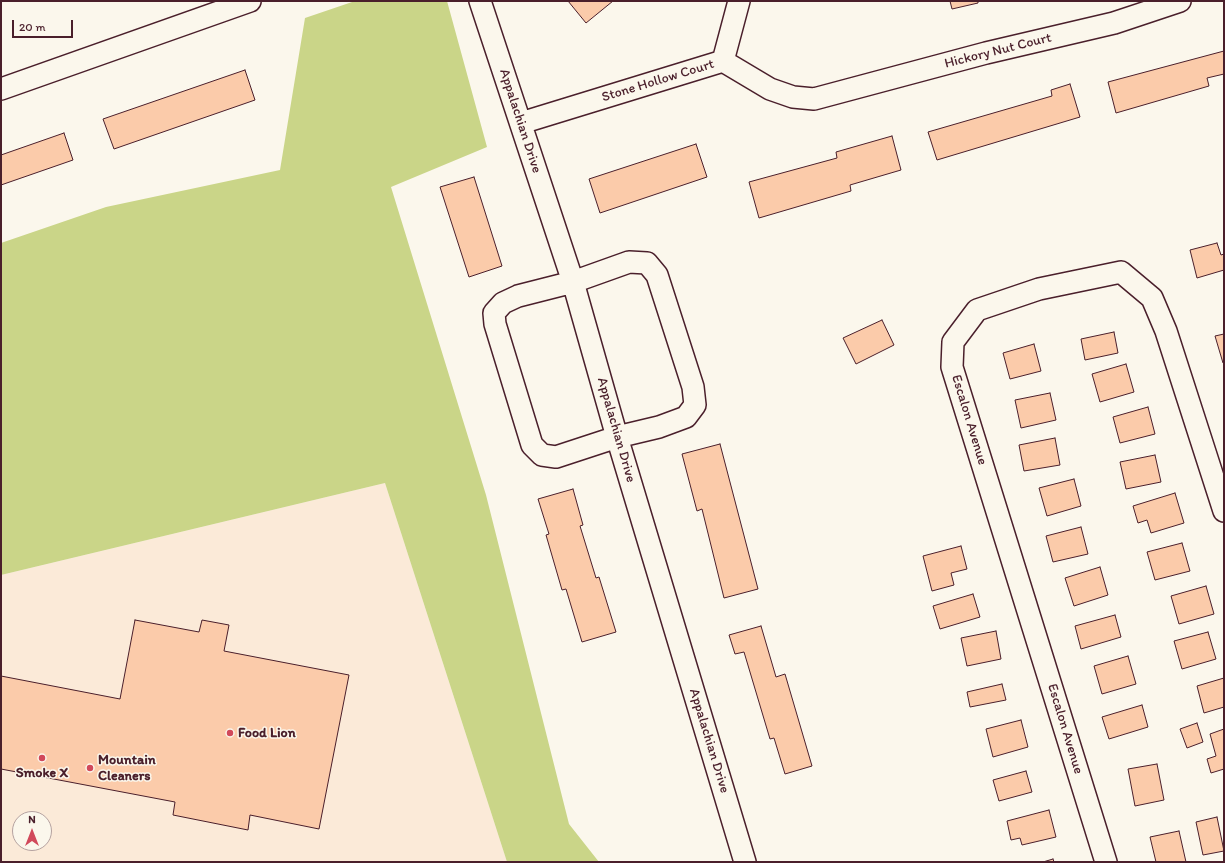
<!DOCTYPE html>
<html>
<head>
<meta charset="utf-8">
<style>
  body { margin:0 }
  #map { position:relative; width:1225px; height:863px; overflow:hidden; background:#fbf7ec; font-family:Itim,sans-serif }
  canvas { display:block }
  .frame { position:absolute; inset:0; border:2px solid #4a1f2b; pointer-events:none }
  .north { position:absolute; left:12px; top:811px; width:40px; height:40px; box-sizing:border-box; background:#fbf7ec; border:1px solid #b4a19f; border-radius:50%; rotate:0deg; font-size:11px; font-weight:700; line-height:16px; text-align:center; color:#4a1f2b }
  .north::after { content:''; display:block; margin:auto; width:14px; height:18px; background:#d1495b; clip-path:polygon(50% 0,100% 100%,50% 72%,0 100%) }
  .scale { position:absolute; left:12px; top:20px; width:61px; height:18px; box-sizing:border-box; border:2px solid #4a1f2b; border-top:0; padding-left:5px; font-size:12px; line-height:14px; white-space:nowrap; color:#4a1f2b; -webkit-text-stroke:3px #fbf7ec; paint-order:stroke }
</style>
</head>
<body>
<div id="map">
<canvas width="1225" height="863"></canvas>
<div class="frame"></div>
<div class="north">N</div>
<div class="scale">20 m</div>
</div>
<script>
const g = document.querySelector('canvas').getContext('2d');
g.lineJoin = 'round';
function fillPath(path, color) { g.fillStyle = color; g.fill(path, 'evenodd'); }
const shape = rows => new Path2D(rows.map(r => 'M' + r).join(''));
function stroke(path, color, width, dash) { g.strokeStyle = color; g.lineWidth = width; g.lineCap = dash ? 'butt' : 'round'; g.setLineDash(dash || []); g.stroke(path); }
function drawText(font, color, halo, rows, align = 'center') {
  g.font = font + ' Itim,sans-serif'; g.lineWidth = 3; g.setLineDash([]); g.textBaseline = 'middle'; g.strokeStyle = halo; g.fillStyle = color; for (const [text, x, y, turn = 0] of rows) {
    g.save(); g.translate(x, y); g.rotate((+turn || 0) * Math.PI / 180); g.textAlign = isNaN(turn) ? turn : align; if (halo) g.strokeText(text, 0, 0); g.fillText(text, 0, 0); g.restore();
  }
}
fillPath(shape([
  [385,483,507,862,1,862,1,575],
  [20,819,44,819,44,843,20,843]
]), '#fbead8');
fillPath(shape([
  [355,1,447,1,487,147,391,187,486,495,569,824,599,862,507,862,385,483,1,575,1,243,106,207,280,170,305,18]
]), '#cad588');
const building = shape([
  [568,1,613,1,586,23,568,1],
  [950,1,978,1,978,3,952,9,950,1],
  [1224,51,1224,74,1207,78,1209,86,1116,113,1108,82,1224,51],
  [245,70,255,100,114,149,103,119,245,70],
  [1070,84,1080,117,937,160,928,132,1052,96,1051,90,1070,84],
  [64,133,73,160,1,185,1,155,64,133],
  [892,136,901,170,850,185,851,191,759,218,749,182,837,158,836,152,892,136],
  [696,144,707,177,600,213,589,179,696,144],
  [474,177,502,266,469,277,440,187,474,177],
  [1217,243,1221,255,1224,254,1224,270,1197,278,1190,250,1217,243],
  [882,320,894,345,856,364,843,338,882,320],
  [1114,332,1118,353,1085,360,1081,339,1114,332],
  [1224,334,1224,363,1223,363,1215,336,1224,334],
  [1034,344,1041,371,1010,379,1003,353,1034,344],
  [1126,364,1134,392,1100,402,1092,374,1126,364],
  [1050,393,1056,420,1021,428,1015,400,1050,393],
  [1148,407,1155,434,1120,443,1113,417,1148,407],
  [1055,438,1060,465,1024,471,1019,445,1055,438],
  [720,444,758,589,724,598,702,509,697,511,682,454,720,444],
  [1155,455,1161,482,1126,489,1120,462,1155,455],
  [1074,479,1081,506,1047,516,1039,488,1074,479],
  [573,489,583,525,580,526,596,578,599,577,616,632,582,642,566,589,562,590,546,535,549,534,538,499,573,489],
  [1175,493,1184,523,1151,533,1147,520,1138,523,1133,506,1175,493],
  [1081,527,1088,554,1053,562,1046,536,1081,527],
  [1182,543,1190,571,1155,580,1147,552,1182,543],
  [961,546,967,569,951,573,954,585,932,591,923,556,961,546],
  [1100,567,1108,595,1074,606,1065,578,1100,567],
  [1206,586,1214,614,1179,624,1171,596,1206,586],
  [973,594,980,617,940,629,933,606,973,594],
  [1115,615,1121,637,1081,649,1075,626,1115,615],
  [135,620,199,632,202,620,229,625,224,651,349,675,319,829,250,815,248,830,173,815,175,802,1,769,1,676,120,699,135,620],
  [761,626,776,677,785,674,812,766,785,774,774,738,770,739,744,652,735,654,729,635,761,626],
  [996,631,1001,659,967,666,961,638,996,631],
  [1208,632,1216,659,1182,669,1174,641,1208,632],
  [1128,656,1136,684,1102,694,1094,666,1128,656],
  [1224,678,1224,707,1204,713,1197,686,1224,678],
  [1002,684,1006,700,970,707,967,692,1002,684],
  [1142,705,1148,727,1109,739,1102,717,1142,705],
  [1021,720,1028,747,993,757,986,729,1021,720],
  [1197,723,1203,742,1187,748,1180,729,1197,723],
  [1224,729,1224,769,1211,773,1207,759,1216,756,1210,734,1224,729],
  [1157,764,1164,800,1135,806,1128,769,1157,764],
  [1026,771,1032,792,999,801,993,780,1026,771],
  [1049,810,1056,837,1022,845,1020,838,1011,840,1007,821,1049,810],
  [1217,817,1224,851,1203,855,1196,822,1217,817],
  [1179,831,1186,862,1156,862,1150,837,1179,831],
  [1053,859,1054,862,1043,862,1053,859]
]);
fillPath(building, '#fbcbaa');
stroke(building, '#4a1f2b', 1);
const minor = shape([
  [480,1,573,282,617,437,745,862],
  [723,61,739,1],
  [1,89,250,1],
  [521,123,723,61,770,89,793,97,814,99,986,53,1114,23,1180,1],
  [629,262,647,263,657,275,693,387,695,405,686,417,659,427,617,437,556,457,542,455,532,445,495,324,494,313,503,303,518,296,573,282,629,262],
  [1106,862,952,367,953,342,977,310,1039,289,1121,272,1152,298,1166,331,1224,511]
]);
stroke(minor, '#4a1f2b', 24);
stroke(minor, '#fbf7ec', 21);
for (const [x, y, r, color] of [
  [230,733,4,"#d1495b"],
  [42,758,4,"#d1495b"],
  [90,768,4,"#d1495b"]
]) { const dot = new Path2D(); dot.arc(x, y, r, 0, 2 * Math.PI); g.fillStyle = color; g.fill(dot); stroke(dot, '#fbf7ec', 1.5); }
drawText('14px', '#4a1f2b', '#fbf7ec', [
  ["Hickory Nut Court",998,51,-14],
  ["Stone Hollow Court",658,81,-17],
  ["Appalachian Drive",520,121,72],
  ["Escalon Avenue",969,420,73],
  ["Appalachian Drive",616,430,74],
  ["Escalon Avenue",1065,729,73],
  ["Appalachian Drive",709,741,73]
]);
drawText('bold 14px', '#4a1f2b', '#fbf7ec', [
  ["Food Lion",238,733],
  ["Mountain",98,760],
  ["Cleaners",98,776],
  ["Smoke X",42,773,"center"]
], 'left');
</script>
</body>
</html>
